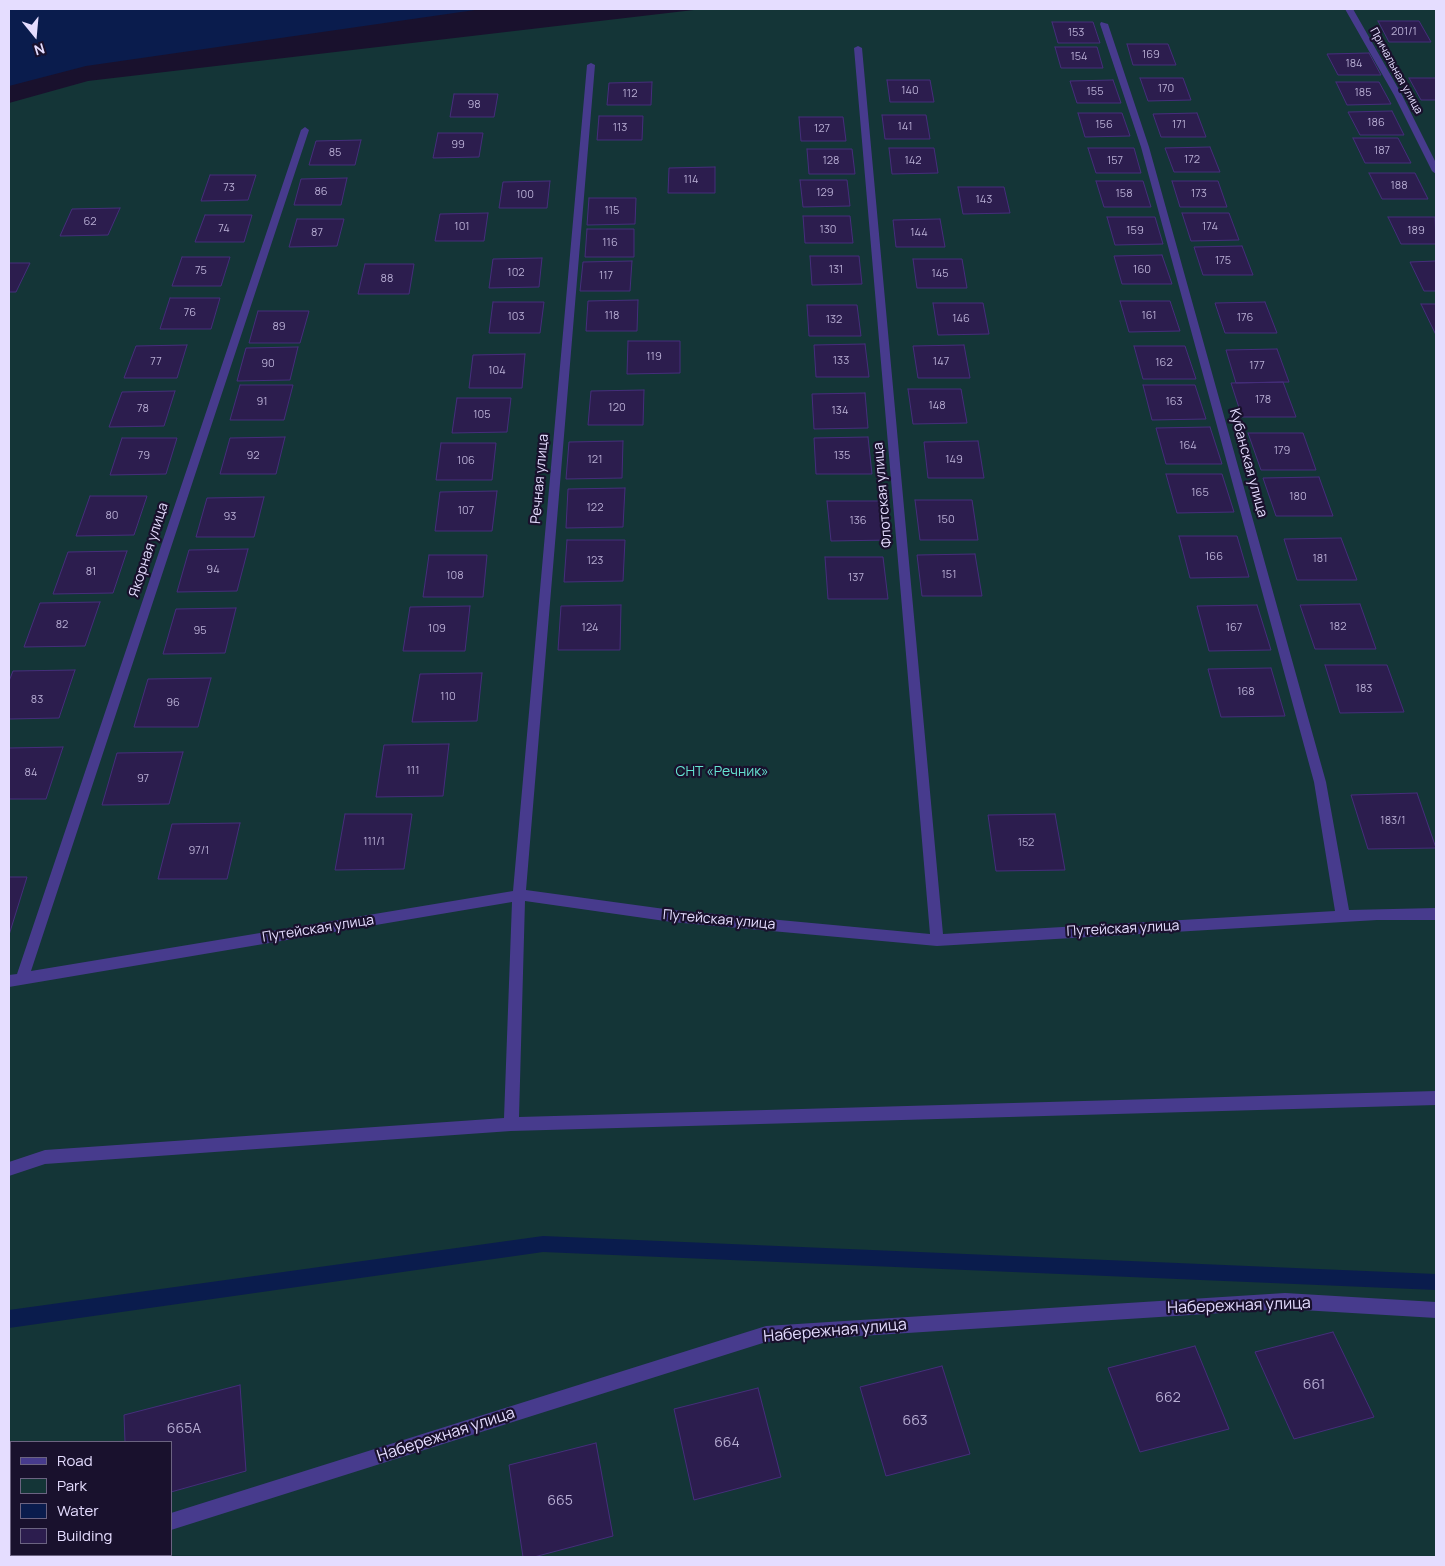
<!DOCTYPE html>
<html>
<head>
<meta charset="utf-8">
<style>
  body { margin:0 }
  #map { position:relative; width:1445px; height:1566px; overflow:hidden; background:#19112d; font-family:Manrope,sans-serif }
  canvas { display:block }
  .frame { position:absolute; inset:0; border:10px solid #e5ddff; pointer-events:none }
  .legend { position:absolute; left:10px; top:1441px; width:162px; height:115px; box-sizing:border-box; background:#19112d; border:1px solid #6b6381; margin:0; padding:6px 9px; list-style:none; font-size:15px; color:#e5ddff }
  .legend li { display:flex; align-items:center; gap:10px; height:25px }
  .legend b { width:25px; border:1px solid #6b6381 }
  .north { position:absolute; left:10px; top:10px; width:50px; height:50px; -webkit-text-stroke:4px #19112d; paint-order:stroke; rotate:163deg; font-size:14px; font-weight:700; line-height:20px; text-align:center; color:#e5ddff }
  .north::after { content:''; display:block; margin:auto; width:18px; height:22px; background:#e5ddff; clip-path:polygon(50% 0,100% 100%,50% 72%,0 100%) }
</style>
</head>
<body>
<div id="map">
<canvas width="1445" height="1566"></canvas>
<div class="frame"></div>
<ul class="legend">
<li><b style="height:6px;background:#473b8d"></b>Road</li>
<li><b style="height:14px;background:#143537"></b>Park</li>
<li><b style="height:14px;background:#0a1c4d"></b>Water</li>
<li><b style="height:14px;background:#2c1d4e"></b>Building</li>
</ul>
<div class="north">N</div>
</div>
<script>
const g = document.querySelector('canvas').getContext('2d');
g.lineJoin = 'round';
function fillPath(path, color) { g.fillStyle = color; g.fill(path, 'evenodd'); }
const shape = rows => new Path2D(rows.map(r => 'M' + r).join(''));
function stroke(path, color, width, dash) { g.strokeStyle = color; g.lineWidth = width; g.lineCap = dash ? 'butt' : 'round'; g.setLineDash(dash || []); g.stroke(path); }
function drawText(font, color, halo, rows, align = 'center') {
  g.font = font + ' Manrope,sans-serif'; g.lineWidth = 4.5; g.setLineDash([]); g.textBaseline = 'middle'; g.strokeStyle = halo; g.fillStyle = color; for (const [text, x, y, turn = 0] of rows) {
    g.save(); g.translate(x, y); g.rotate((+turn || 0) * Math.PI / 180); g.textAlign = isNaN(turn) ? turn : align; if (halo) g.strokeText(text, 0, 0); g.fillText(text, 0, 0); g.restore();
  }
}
fillPath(shape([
  [702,9,1436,9,1436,1557,9,1557,9,103,88,81],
  [11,1442,171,1442,171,1555,11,1555]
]), '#143537');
fillPath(shape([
  [9,9,482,9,86,66,9,86]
]), '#0a1c4d');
fillPath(shape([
  [543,1236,1436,1274,1436,1290,543,1252,9,1328,9,1310,543,1236]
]), '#0a1c4d');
const building = shape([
  [1378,21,1419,21,1431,42,1389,42,1378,21],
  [1052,22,1093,22,1100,43,1058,43,1052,22],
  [1127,44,1168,44,1176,65,1133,65,1127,44],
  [1055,47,1097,47,1103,68,1061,68,1055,47],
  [1369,53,1381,75,1338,75,1327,54,1369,53],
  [1140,78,1183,78,1191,100,1148,101,1140,78],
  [1409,78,1436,78,1436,100,1421,100,1409,78],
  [887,80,930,80,934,102,890,102,887,80],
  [1113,80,1121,103,1077,103,1070,81,1113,80],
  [652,82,651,105,607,105,609,83,652,82],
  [1336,82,1379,82,1391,104,1347,105,1336,82],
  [454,94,498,94,494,117,450,117,454,94],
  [1392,111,1404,135,1360,135,1348,112,1392,111],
  [1078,113,1122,113,1130,136,1085,137,1078,113],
  [1197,113,1206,137,1161,137,1153,114,1197,113],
  [882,115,926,115,930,139,885,139,882,115],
  [599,116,643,116,642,140,597,140,599,116],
  [799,117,843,117,846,141,801,141,799,117],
  [438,133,483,133,479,157,433,158,438,133],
  [1353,138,1398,138,1411,163,1365,163,1353,138],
  [361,140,355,165,309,165,316,141,361,140],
  [1210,147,1220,172,1174,172,1165,148,1210,147],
  [889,148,934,148,938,173,892,174,889,148],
  [1088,148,1134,148,1141,173,1096,173,1088,148],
  [807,149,852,149,855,174,809,174,807,149],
  [715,167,715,193,668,193,669,168,715,167],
  [1369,173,1415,173,1428,199,1382,199,1369,173],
  [210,175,256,175,248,200,201,201,210,175],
  [347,178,341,205,294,205,301,179,347,178],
  [800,180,847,180,850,206,803,207,800,180],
  [550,181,547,208,499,208,503,182,550,181],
  [1096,181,1143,181,1151,207,1104,207,1096,181],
  [1172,181,1218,181,1227,207,1180,207,1172,181],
  [958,187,1004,187,1010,213,963,214,958,187],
  [589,198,636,198,635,224,587,225,589,198],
  [120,208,108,235,60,236,72,209,120,208],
  [488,213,484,241,435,241,440,214,488,213],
  [1182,213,1229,213,1239,240,1191,241,1182,213],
  [205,215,252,215,244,242,195,242,205,215],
  [803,216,850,216,853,243,805,243,803,216],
  [1107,217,1155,217,1163,244,1115,245,1107,217],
  [1388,217,1435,217,1436,244,1401,244,1388,217],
  [297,219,344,219,337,246,289,247,297,219],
  [940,219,945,247,896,247,893,220,940,219],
  [587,229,634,229,634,257,585,257,587,229],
  [1242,246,1253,275,1203,275,1194,247,1242,246],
  [1162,255,1172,284,1122,284,1114,256,1162,255],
  [810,256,859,256,862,284,812,285,810,256],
  [182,257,230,257,221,286,172,286,182,257],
  [542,258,539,287,489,288,493,259,542,258],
  [913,259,962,259,967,288,917,288,913,259],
  [632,261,630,291,580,291,583,262,632,261],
  [1436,261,1436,291,1424,291,1410,262,1436,261],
  [9,263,30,263,16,292,9,292,9,263],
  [365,264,414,264,409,294,358,294,365,264],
  [170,298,220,298,211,329,160,329,170,298],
  [638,300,637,331,586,331,588,301,638,300],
  [1120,301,1170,301,1180,331,1129,332,1120,301],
  [493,302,544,302,540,333,489,333,493,302],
  [1265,302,1277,333,1225,333,1215,303,1265,302],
  [933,303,983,303,989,334,938,335,933,303],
  [1421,304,1436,304,1436,335,1421,304],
  [807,305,857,305,861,336,809,336,807,305],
  [258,311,309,311,300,343,249,343,258,311],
  [628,341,680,341,680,373,627,374,628,341],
  [865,344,869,377,816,377,814,345,865,344],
  [187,345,177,378,124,378,136,346,187,345],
  [964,345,970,378,918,378,913,346,964,345],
  [1134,346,1185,346,1196,379,1143,379,1134,346],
  [298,347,290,380,237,381,246,348,298,347],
  [1277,349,1289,382,1236,383,1226,350,1277,349],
  [525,354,522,388,469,388,473,355,525,354],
  [1283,382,1296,417,1242,417,1231,383,1283,382],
  [240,385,293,385,284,420,230,420,240,385],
  [1143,385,1195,385,1206,419,1152,420,1143,385],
  [908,389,961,389,967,423,913,424,908,389],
  [644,390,643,425,588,425,591,391,644,390],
  [175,391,164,426,109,427,122,392,175,391],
  [865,393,868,428,814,429,812,394,865,393],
  [457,398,511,398,507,432,452,433,457,398],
  [1210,427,1222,464,1166,464,1156,428,1210,427],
  [1248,433,1303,433,1316,470,1261,470,1248,433],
  [285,437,276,474,220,474,230,438,285,437],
  [868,437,872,474,816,474,814,438,868,437],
  [122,438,177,438,166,474,110,475,122,438],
  [623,441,622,478,566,479,569,442,623,441],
  [978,441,984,478,928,478,924,442,978,441],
  [441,443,496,443,492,480,436,480,441,443],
  [1166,474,1222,474,1234,512,1177,513,1166,474],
  [1319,477,1333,516,1276,516,1263,478,1319,477],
  [625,488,623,527,566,528,568,489,625,488],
  [497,491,492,531,435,531,440,492,497,491],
  [90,496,147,496,134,535,76,536,90,496],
  [264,497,254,537,196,537,207,498,264,497],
  [915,500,972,500,978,540,920,540,915,500],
  [827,501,884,501,889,540,831,541,827,501],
  [1179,536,1237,536,1249,577,1190,578,1179,536],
  [1341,538,1357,580,1297,580,1284,539,1341,538],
  [567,540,625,540,623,581,564,582,567,540],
  [248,549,237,591,177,592,189,550,248,549],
  [127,551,113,593,53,594,68,552,127,551],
  [975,554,982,596,922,596,917,555,975,554],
  [429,555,487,555,483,597,423,597,429,555],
  [825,557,883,557,888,599,828,599,825,557],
  [100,602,85,646,24,647,40,603,100,602],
  [1360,604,1376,649,1315,649,1300,605,1360,604],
  [621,605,620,650,558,650,561,606,621,605],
  [1257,605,1271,650,1209,651,1197,606,1257,605],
  [470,606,465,651,403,651,410,607,470,606],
  [236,608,225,653,163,654,176,609,236,608],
  [1325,665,1387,665,1404,712,1340,713,1325,665],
  [1271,668,1285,716,1221,717,1208,669,1271,668],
  [75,670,59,718,9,719,9,681,13,671,75,670],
  [482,673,477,721,412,722,420,674,482,673],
  [211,678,198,727,134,727,148,679,211,678],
  [449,744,443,796,376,797,384,745,449,744],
  [63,747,46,799,9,799,9,748,63,747],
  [183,752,169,804,102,805,117,753,183,752],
  [1417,793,1436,848,1368,849,1351,795,1417,793],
  [345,814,412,814,404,869,335,870,345,814],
  [1055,814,1065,870,996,871,988,815,1055,814],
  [240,823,227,879,158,879,172,824,240,823],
  [9,877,27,877,9,935,9,877],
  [1333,1332,1374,1417,1294,1439,1255,1352,1333,1332],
  [1195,1346,1229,1429,1140,1452,1108,1368,1195,1346],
  [942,1366,970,1454,886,1476,860,1387,942,1366],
  [240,1385,246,1471,171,1492,171,1442,125,1442,124,1415,240,1385],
  [758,1388,781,1477,694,1500,674,1409,758,1388],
  [596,1443,613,1536,534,1557,523,1557,509,1465,596,1443]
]);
fillPath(building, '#2c1d4e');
stroke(building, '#452e7b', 1);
fillPath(shape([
  [1345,9,1353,9,1402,95,1436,163,1436,174,1432,171,1394,95,1345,9],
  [1101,22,1108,24,1149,147,1326,782,1349,910,1436,908,1436,920,1377,920,937,946,672,922,525,901,519,1117,1436,1091,1436,1105,511,1131,45,1164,9,1176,9,1162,45,1150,504,1118,512,902,9,987,9,975,17,974,301,130,305,127,309,130,31,971,513,891,587,65,591,63,595,65,526,890,672,910,930,934,854,48,858,46,862,48,943,934,1335,911,1314,782,1141,147,1100,24,1101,22],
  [1285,1293,1436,1302,1436,1318,1285,1309,766,1342,171,1530,171,1513,766,1326,1285,1293],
  [52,1555,77,1555,76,1557,51,1557,52,1555]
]), '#473b8d');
drawText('11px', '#b7add3', null, [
  ["201/1",1404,32],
  ["153",1076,33],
  ["169",1151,55],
  ["154",1079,57],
  ["184",1354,64],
  ["170",1166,89],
  ["140",910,91],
  ["155",1095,92],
  ["185",1363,93],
  ["112",630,94],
  ["98",474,105],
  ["186",1376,123],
  ["156",1104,125],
  ["171",1179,125],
  ["141",905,127],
  ["113",620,128],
  ["127",822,129],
  ["99",458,145],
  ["187",1382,151],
  ["85",335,153],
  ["172",1192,160],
  ["128",831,161],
  ["142",913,161],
  ["157",1115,161],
  ["114",691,180],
  ["188",1399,186],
  ["73",229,188],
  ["86",321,192],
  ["129",825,193],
  ["158",1124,194],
  ["173",1199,194],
  ["100",525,195],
  ["143",984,200],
  ["115",612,211],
  ["62",90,222],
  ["101",462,227],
  ["174",1210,227],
  ["74",224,229],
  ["130",828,230],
  ["159",1135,231],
  ["189",1416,231],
  ["87",317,233],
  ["144",919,233],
  ["116",610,243],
  ["175",1223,261],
  ["131",836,270],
  ["160",1142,270],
  ["75",201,271],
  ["102",516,273],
  ["145",940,274],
  ["117",606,276],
  ["88",387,279],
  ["76",190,313],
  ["118",612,316],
  ["161",1149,316],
  ["103",516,317],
  ["176",1245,318],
  ["146",961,319],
  ["132",834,320],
  ["89",279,327],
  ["119",654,357],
  ["133",841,361],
  ["77",156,362],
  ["147",941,362],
  ["162",1164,363],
  ["90",268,364],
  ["177",1257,366],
  ["104",497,371],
  ["178",1263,400],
  ["91",262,402],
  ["163",1174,402],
  ["148",937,406],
  ["120",617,408],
  ["78",143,409],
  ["134",840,411],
  ["105",482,415],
  ["164",1188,446],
  ["179",1282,451],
  ["79",144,456],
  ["92",253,456],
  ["135",842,456],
  ["121",595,460],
  ["149",954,460],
  ["106",466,461],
  ["165",1200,493],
  ["180",1298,497],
  ["122",595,508],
  ["107",466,511],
  ["80",112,516],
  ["93",230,517],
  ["150",946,520],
  ["136",858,521],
  ["166",1214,557],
  ["181",1320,559],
  ["123",595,561],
  ["94",213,570],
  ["81",91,572],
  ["151",949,575],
  ["108",455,576],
  ["137",856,578],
  ["82",62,625],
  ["182",1338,627],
  ["124",590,628],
  ["167",1234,628],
  ["109",437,629],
  ["95",200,631],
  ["183",1364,689],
  ["168",1246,692],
  ["110",448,697],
  ["83",37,700],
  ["96",173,703],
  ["111",413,771],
  ["84",31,773],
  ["97",143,779],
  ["183/1",1393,821],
  ["111/1",374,842],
  ["152",1026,843],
  ["97/1",199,851]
]);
drawText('11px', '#e5ddff', '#19112d', [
  ["Причальная улица",1396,71,61]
]);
drawText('14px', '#e5ddff', '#19112d', [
  ["Кубанская улица",1248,463,75],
  ["Речная улица",540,479,-85],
  ["Флотская улица",883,495,-95],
  ["Якорная улица",149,550,-72],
  ["Путейская улица",719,920,5],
  ["Путейская улица",318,929,-9],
  ["Путейская улица",1123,929,-3]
]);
drawText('14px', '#65e4d1', '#19112d', [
  ["СНТ «Речник»",722,772]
]);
drawText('14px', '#b7add3', null, [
  ["661",1314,1385],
  ["662",1168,1398],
  ["663",915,1421],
  ["665А",184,1429],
  ["664",727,1443],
  ["665",560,1501]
]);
drawText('16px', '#e5ddff', '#19112d', [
  ["Набережная улица",1239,1306,-2],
  ["Набережная улица",835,1331,-5],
  ["Набережная улица",446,1435,-18]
]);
</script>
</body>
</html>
